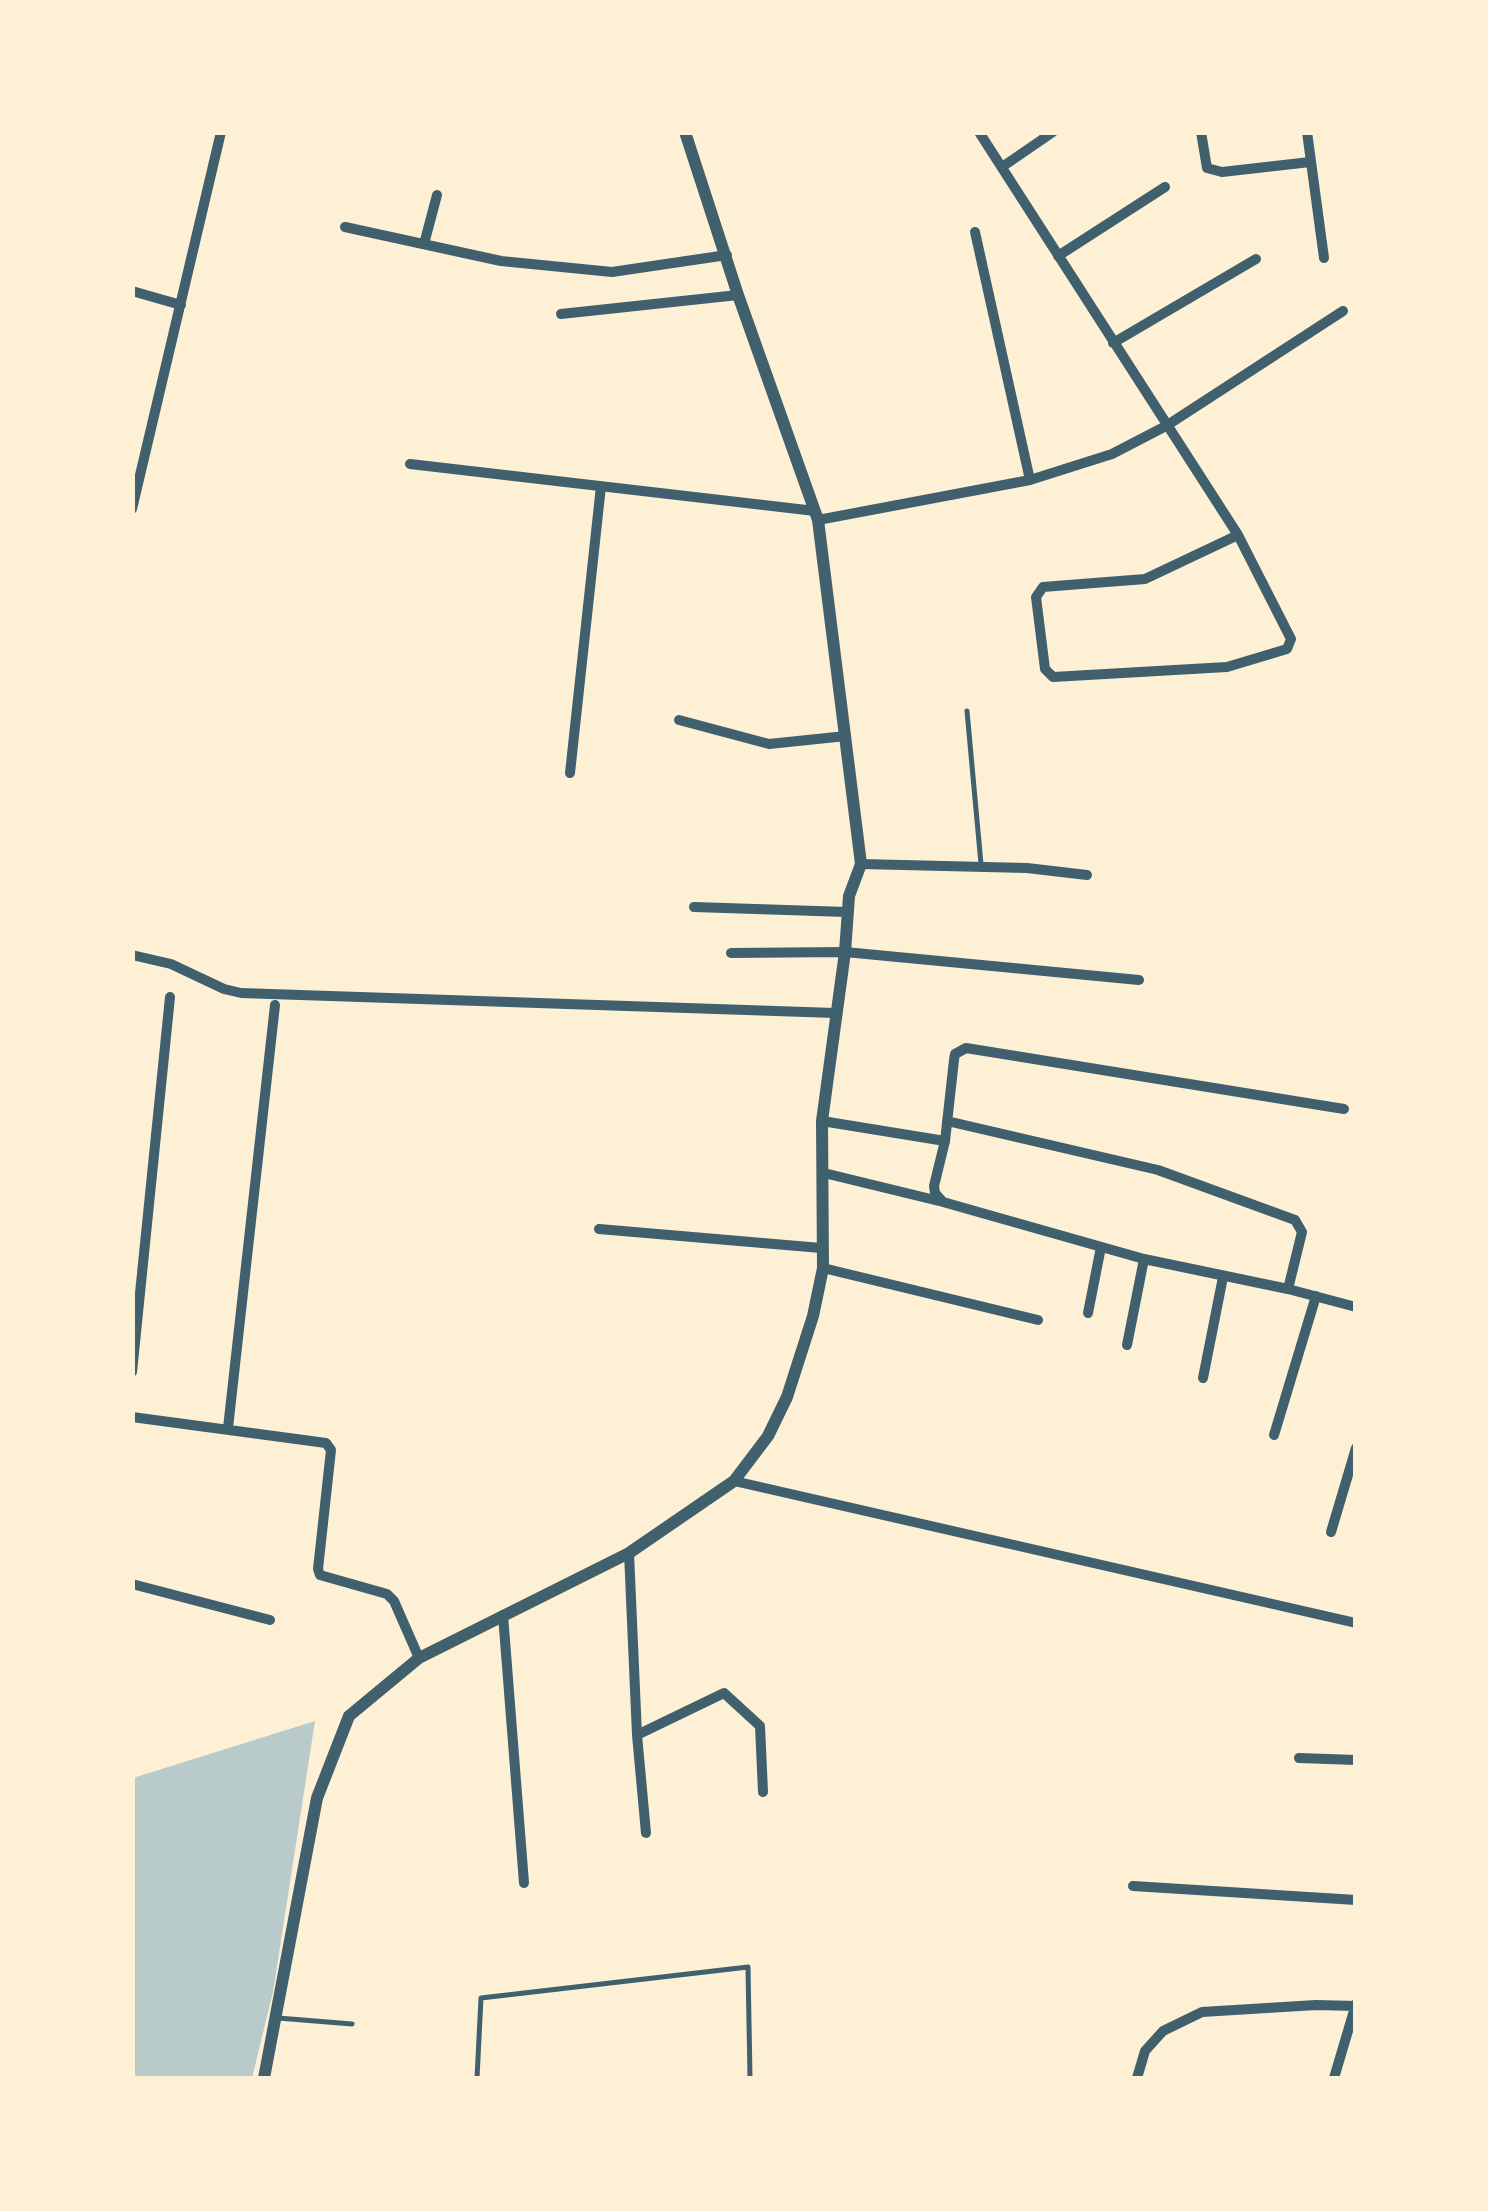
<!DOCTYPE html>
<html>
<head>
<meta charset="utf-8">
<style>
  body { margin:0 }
  #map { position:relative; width:1488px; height:2211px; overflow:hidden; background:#fdf0d5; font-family:Poppins,sans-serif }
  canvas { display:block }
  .frame { position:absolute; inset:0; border:135px solid #fdf0d5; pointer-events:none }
</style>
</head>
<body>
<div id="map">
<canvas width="1488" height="2211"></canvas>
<div class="frame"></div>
</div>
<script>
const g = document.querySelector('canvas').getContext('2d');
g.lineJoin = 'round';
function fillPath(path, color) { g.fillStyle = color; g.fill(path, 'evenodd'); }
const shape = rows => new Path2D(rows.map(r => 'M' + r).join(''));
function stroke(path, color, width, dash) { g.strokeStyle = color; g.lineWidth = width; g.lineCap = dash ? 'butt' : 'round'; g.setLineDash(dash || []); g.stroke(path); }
fillPath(shape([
  [315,1721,273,1992,252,2078,133,2078,133,1778]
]), '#b9caca');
stroke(shape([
  [967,711,981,864],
  [278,2018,352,2024],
  [477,2078,481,1998,748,1967,750,2078]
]), '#3f606c', 5);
stroke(shape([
  [979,132,1238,535,1291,639,1287,649,1227,667,1053,677,1045,669,1036,597,1043,587,1145,579,1238,535],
  [1201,132,1207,168,1222,172,1310,162],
  [1307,132,1324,258],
  [1002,167,1053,132],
  [345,227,501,261,612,272,727,255],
  [975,232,1030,480],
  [424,244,437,195],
  [1058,256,1165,187],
  [132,291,181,305],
  [561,314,738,295],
  [1113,343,1256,259],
  [410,464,815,511],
  [132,509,221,132],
  [818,520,1030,480,1112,454,1166,426,1343,311],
  [679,720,769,744,846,736],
  [570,773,601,486],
  [861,864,1027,868,1087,875],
  [694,907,847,912],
  [731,953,845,952,1139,980],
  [132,955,171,964,224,989,241,993,835,1013],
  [1344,1109,966,1048,955,1054,954,1060,945,1141,934,1186,935,1193,943,1202,1144,1259,1288,1289,1356,1307],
  [822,1121,945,1141],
  [947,1121,1158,1170,1295,1220,1302,1232,1288,1289],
  [824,1173,939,1201],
  [599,1229,821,1248],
  [823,1268,1038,1320],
  [1088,1313,1101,1247],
  [1127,1345,1144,1259],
  [132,1372,170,997],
  [1203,1378,1223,1277],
  [132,1417,326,1443,331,1450,318,1569,320,1575,387,1594,394,1601,419,1658],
  [228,1428,275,1005],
  [1274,1435,1316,1296],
  [734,1481,1356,1623],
  [1331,1532,1356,1448],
  [629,1553,637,1735,646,1833],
  [132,1584,270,1620],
  [503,1615,524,1883],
  [637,1735,724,1693,760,1726,763,1792],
  [1299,1758,1356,1760],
  [1133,1886,1356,1900],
  [1137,2078,1145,2051,1163,2031,1202,2012,1316,2005,1356,2006],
  [1334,2078,1356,2004]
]), '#3f606c', 10);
stroke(shape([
  [264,2078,317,1798,349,1716,419,1658,629,1553,734,1481,768,1436,787,1397,813,1316,823,1268,822,1121,845,952,849,896,861,864,818,520,738,295,685,132]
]), '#3f606c', 12);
</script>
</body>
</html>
